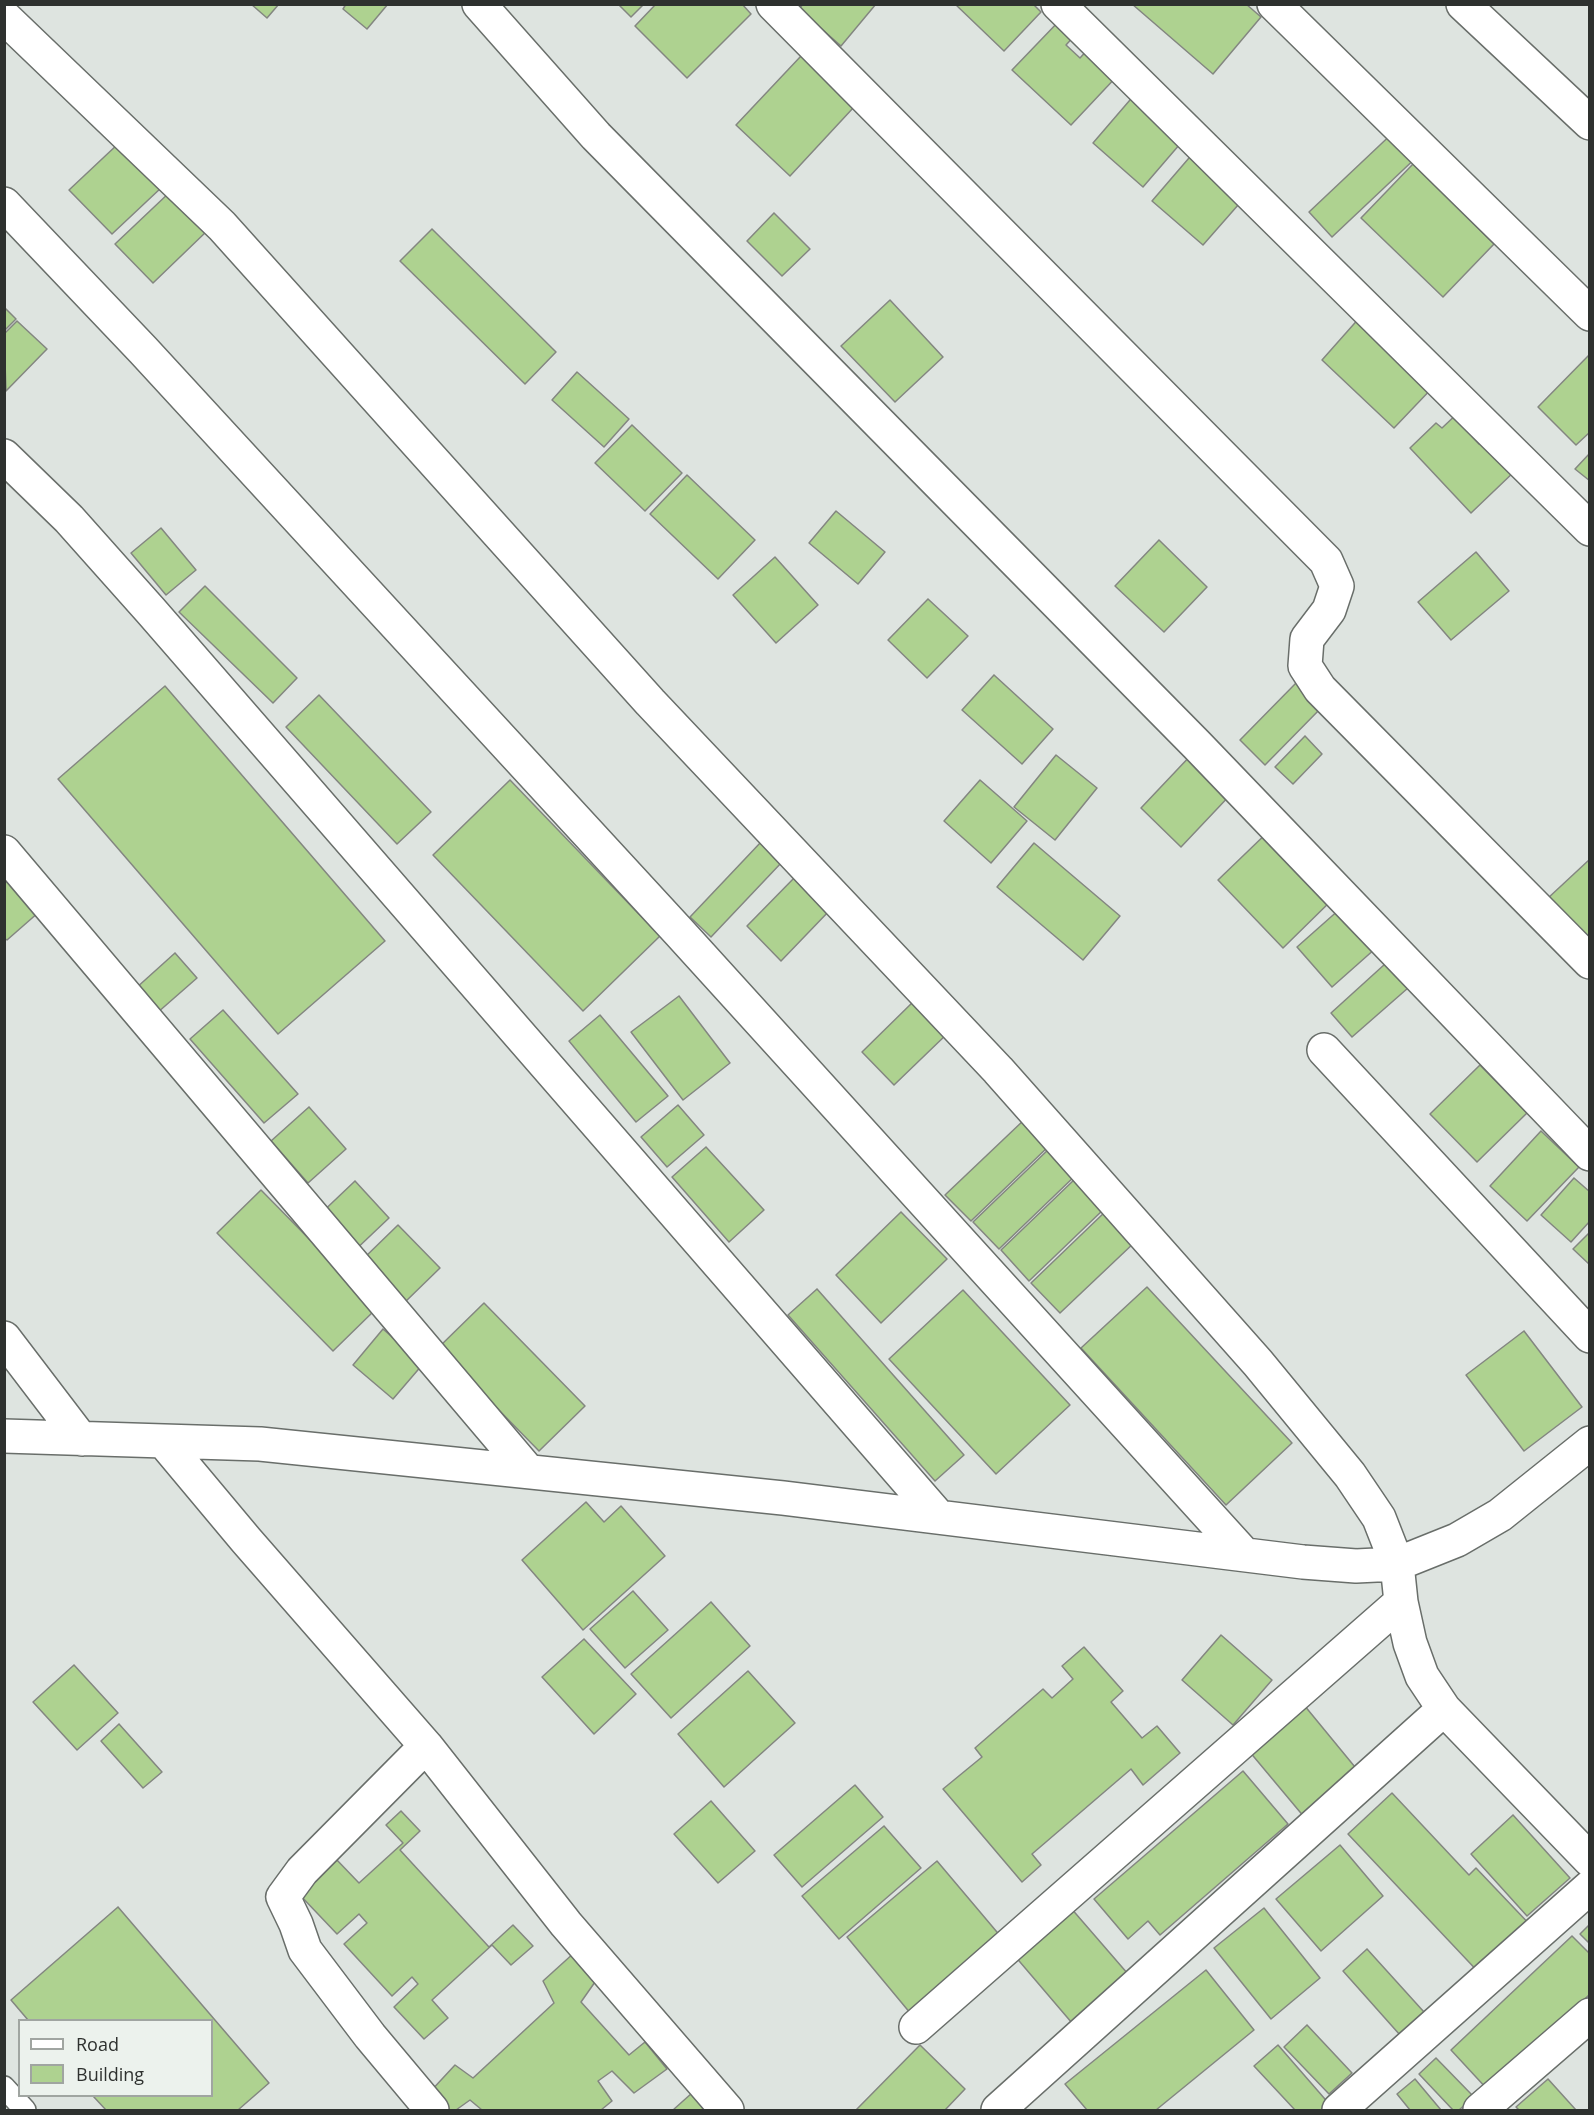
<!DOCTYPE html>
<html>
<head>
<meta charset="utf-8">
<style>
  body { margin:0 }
  #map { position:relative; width:1594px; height:2115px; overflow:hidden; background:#dee4e0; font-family:"Open Sans",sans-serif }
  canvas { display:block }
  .frame { position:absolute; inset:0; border:6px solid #2e312f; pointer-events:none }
  .legend { position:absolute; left:18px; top:2019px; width:195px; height:78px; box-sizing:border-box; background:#ecf2ed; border:2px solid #a0a5a1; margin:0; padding:8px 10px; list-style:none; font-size:18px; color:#2e312f }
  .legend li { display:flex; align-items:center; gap:12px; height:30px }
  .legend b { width:30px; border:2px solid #a0a5a1 }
</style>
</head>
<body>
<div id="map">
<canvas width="1594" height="2115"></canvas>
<div class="frame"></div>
<ul class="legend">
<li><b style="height:8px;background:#fff"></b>Road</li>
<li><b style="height:16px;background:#aed290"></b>Building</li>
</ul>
</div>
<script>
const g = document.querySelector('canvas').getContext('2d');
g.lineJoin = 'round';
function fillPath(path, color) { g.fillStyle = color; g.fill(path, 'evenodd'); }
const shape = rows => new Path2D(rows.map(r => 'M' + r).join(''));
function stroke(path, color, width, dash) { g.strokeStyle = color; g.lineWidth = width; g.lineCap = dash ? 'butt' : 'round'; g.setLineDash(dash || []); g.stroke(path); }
const building = shape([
  [251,4,279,4,267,18,251,4],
  [346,4,388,4,367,29,343,9,346,4],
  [618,4,644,4,631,17,618,4],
  [656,4,742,4,751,14,687,78,635,26,656,4],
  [803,4,876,4,841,46,799,9,803,4],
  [955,4,1033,4,1041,12,1004,51,955,4],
  [1132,4,1246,4,1261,17,1213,74,1132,4],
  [1061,19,1076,34,1066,45,1080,58,1090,47,1119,74,1071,125,1012,70,1061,19],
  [801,56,854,107,790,176,736,125,801,56],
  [1136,93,1186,137,1143,187,1093,143,1136,93],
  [1398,128,1421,153,1332,237,1309,212,1398,128],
  [119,143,162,187,112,234,69,190,119,143],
  [1195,151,1246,196,1203,245,1152,201,1195,151],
  [1413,164,1494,244,1443,297,1361,218,1413,164],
  [171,191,208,230,153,283,115,244,171,191],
  [774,213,810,249,782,276,747,241,774,213],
  [432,229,556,352,525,384,400,261,432,229],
  [890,300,943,357,895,402,841,346,890,300],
  [4,307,16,319,4,331,4,307],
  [1361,316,1435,385,1394,428,1322,360,1361,316],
  [17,321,47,349,6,391,4,334,17,321],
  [1590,354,1590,432,1576,445,1538,407,1590,354],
  [577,372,629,419,604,447,552,400,577,372],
  [1461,410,1467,431,1479,444,1487,436,1517,469,1471,513,1410,448,1436,423,1442,428,1461,410],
  [632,425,682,473,645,511,595,463,632,425],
  [1590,453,1590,481,1575,469,1590,453],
  [687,475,755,540,718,579,650,514,687,475],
  [836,511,885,552,858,584,809,543,836,511],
  [161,528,196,570,166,595,131,553,161,528],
  [1159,540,1207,587,1164,632,1115,586,1159,540],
  [1476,552,1509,591,1451,640,1418,602,1476,552],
  [775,557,818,605,776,643,733,595,775,557],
  [205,586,297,678,273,703,179,612,205,586],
  [928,599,968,636,927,678,888,640,928,599],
  [994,675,1053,729,1022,764,962,710,994,675],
  [1297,682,1322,707,1265,765,1240,740,1297,682],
  [165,686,385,941,278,1034,58,779,165,686],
  [319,695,431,812,397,844,286,727,319,695],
  [1305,736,1322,754,1293,784,1275,767,1305,736],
  [1193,753,1233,792,1181,847,1141,808,1193,753],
  [1056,755,1097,788,1055,840,1014,807,1056,755],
  [510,780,660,936,583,1011,433,855,510,780],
  [980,780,1027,821,991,863,944,821,980,780],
  [1273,827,1338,894,1283,948,1218,880,1273,827],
  [761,842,782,862,711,937,690,917,761,842],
  [1034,843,1120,916,1083,960,997,887,1034,843],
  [1590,859,1590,933,1584,938,1547,899,1590,859],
  [4,873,39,912,7,940,4,938,4,873],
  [797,875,831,909,781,961,747,926,797,875],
  [1341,908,1376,948,1332,987,1297,947,1341,908],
  [175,953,197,978,157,1013,135,989,175,953],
  [1385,964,1408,988,1352,1037,1331,1013,1385,964],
  [679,996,730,1063,683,1100,631,1032,679,996],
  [916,999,949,1032,894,1085,862,1052,916,999],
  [223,1010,298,1094,264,1123,190,1039,223,1010],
  [600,1015,668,1096,636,1122,569,1041,600,1015],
  [1480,1065,1527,1113,1477,1162,1430,1114,1480,1065],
  [678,1105,704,1135,667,1167,641,1137,678,1105],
  [309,1107,346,1149,308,1183,271,1141,309,1107],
  [1025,1119,1050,1145,971,1221,945,1195,1025,1119],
  [1541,1131,1579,1167,1527,1221,1490,1186,1541,1131],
  [1052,1146,1078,1173,999,1249,973,1222,1052,1146],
  [706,1147,764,1210,729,1242,672,1177,706,1147],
  [1076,1178,1105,1208,1029,1281,1001,1250,1076,1178],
  [1574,1178,1590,1192,1590,1221,1571,1242,1541,1215,1574,1178],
  [355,1181,389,1218,350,1255,315,1219,355,1181],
  [261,1190,377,1308,333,1351,217,1233,261,1190],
  [1107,1210,1136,1241,1060,1313,1031,1283,1107,1210],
  [901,1212,947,1259,881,1323,836,1275,901,1212],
  [398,1225,440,1268,403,1304,362,1260,398,1225],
  [1590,1232,1590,1265,1573,1249,1590,1232],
  [1147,1287,1292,1443,1226,1505,1081,1348,1147,1287],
  [817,1289,964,1455,935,1481,788,1315,817,1289],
  [963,1290,1070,1405,996,1474,889,1359,963,1290],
  [484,1303,585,1406,539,1451,438,1348,484,1303],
  [383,1329,423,1364,393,1399,353,1365,383,1329],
  [1524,1331,1582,1407,1524,1451,1466,1375,1524,1331],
  [586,1502,604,1522,621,1506,665,1556,583,1630,522,1560,586,1502],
  [633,1591,668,1630,625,1668,590,1629,633,1591],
  [711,1602,750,1646,671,1718,631,1674,711,1602],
  [1221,1635,1272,1680,1233,1725,1182,1680,1221,1635],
  [584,1639,636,1694,594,1734,542,1677,584,1639],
  [1084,1647,1123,1691,1111,1702,1142,1738,1157,1726,1180,1753,1143,1785,1131,1769,1032,1854,1041,1865,1022,1882,943,1789,982,1757,975,1748,1043,1689,1052,1698,1073,1679,1062,1666,1084,1647],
  [74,1665,118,1713,77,1750,33,1702,74,1665],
  [748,1671,795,1723,724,1787,678,1734,748,1671],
  [1304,1705,1364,1778,1310,1824,1249,1751,1304,1705],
  [119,1724,162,1772,143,1788,101,1741,119,1724],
  [1243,1771,1288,1824,1160,1935,1148,1921,1128,1939,1094,1899,1243,1771],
  [855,1785,883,1817,802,1887,774,1855,855,1785],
  [1392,1793,1469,1875,1476,1868,1535,1930,1484,1978,1348,1834,1392,1793],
  [711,1801,755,1851,718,1883,674,1834,711,1801],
  [401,1811,420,1831,400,1850,489,1947,513,1925,533,1946,511,1965,492,1945,432,2000,448,2018,424,2039,394,2007,418,1984,412,1977,392,1996,344,1944,367,1923,359,1914,337,1934,298,1893,335,1858,359,1883,403,1843,386,1825,401,1811],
  [1513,1815,1570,1878,1527,1916,1471,1854,1513,1815],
  [884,1826,921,1868,839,1939,802,1896,884,1826],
  [1340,1845,1383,1896,1321,1951,1276,1899,1340,1845],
  [937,1861,1002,1938,911,2014,847,1937,937,1861],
  [118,1907,269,2083,238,2110,106,2110,93,2096,212,2096,212,2020,28,2020,11,2000,118,1907],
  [1070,1907,1128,1974,1072,2023,1014,1955,1070,1907],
  [1264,1908,1320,1978,1271,2019,1214,1948,1264,1908],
  [1590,1924,1590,1944,1580,1934,1590,1924],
  [1572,1936,1590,1954,1590,1994,1488,2090,1451,2050,1572,1936],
  [1367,1949,1424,2012,1400,2035,1343,1971,1367,1949],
  [575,1952,595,1982,581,2002,629,2055,645,2042,667,2069,634,2093,612,2071,598,2081,612,2101,601,2110,482,2110,470,2100,456,2110,448,2110,429,2093,455,2065,473,2078,554,2003,543,1981,575,1952],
  [1206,1970,1254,2030,1156,2110,1087,2110,1065,2084,1206,1970],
  [1307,2025,1352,2073,1329,2094,1284,2047,1307,2025],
  [920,2045,965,2089,945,2110,856,2110,920,2045],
  [1278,2045,1331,2106,1326,2110,1295,2110,1254,2066,1278,2045],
  [1436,2058,1474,2097,1459,2110,1453,2110,1419,2074,1436,2058],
  [1415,2079,1441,2110,1410,2110,1397,2094,1415,2079],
  [1548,2079,1576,2110,1519,2110,1516,2107,1548,2079],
  [692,2093,704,2110,673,2110,692,2093]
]);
fillPath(building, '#aed290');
stroke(building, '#838680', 1.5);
const lane = shape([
  [4,2087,25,2110]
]);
const street = shape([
  [479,4,596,136,1197,745,1590,1154],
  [773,4,1326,561,1337,586,1329,610,1307,639,1305,666,1320,689,1590,962],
  [1058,4,1590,529],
  [1274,4,1590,314],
  [1463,4,1590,123],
  [4,17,222,226,650,702,998,1070,1258,1363,1350,1475,1379,1518,1397,1564,1401,1602,1410,1643,1422,1676,1444,1709,1590,1860],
  [4,204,143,350,679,932,1244,1554],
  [4,456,69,519,151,611,939,1517],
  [4,852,528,1471],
  [1324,1050,1590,1336],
  [4,1338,81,1439],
  [4,1436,260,1444,783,1498,1303,1562,1356,1566,1397,1564,1457,1540,1500,1515,1590,1443],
  [164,1442,246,1540,426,1746,566,1924,727,2110],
  [426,1746,302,1871,283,1897,296,1924,305,1950,370,2036,432,2110],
  [916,2027,1401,1602],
  [998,2110,1444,1709],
  [1339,2110,1590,1887],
  [1480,2110,1590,2015]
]);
stroke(lane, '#696e6a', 24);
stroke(street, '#696e6a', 36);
stroke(lane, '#fff', 21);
stroke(street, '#fff', 33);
</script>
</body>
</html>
